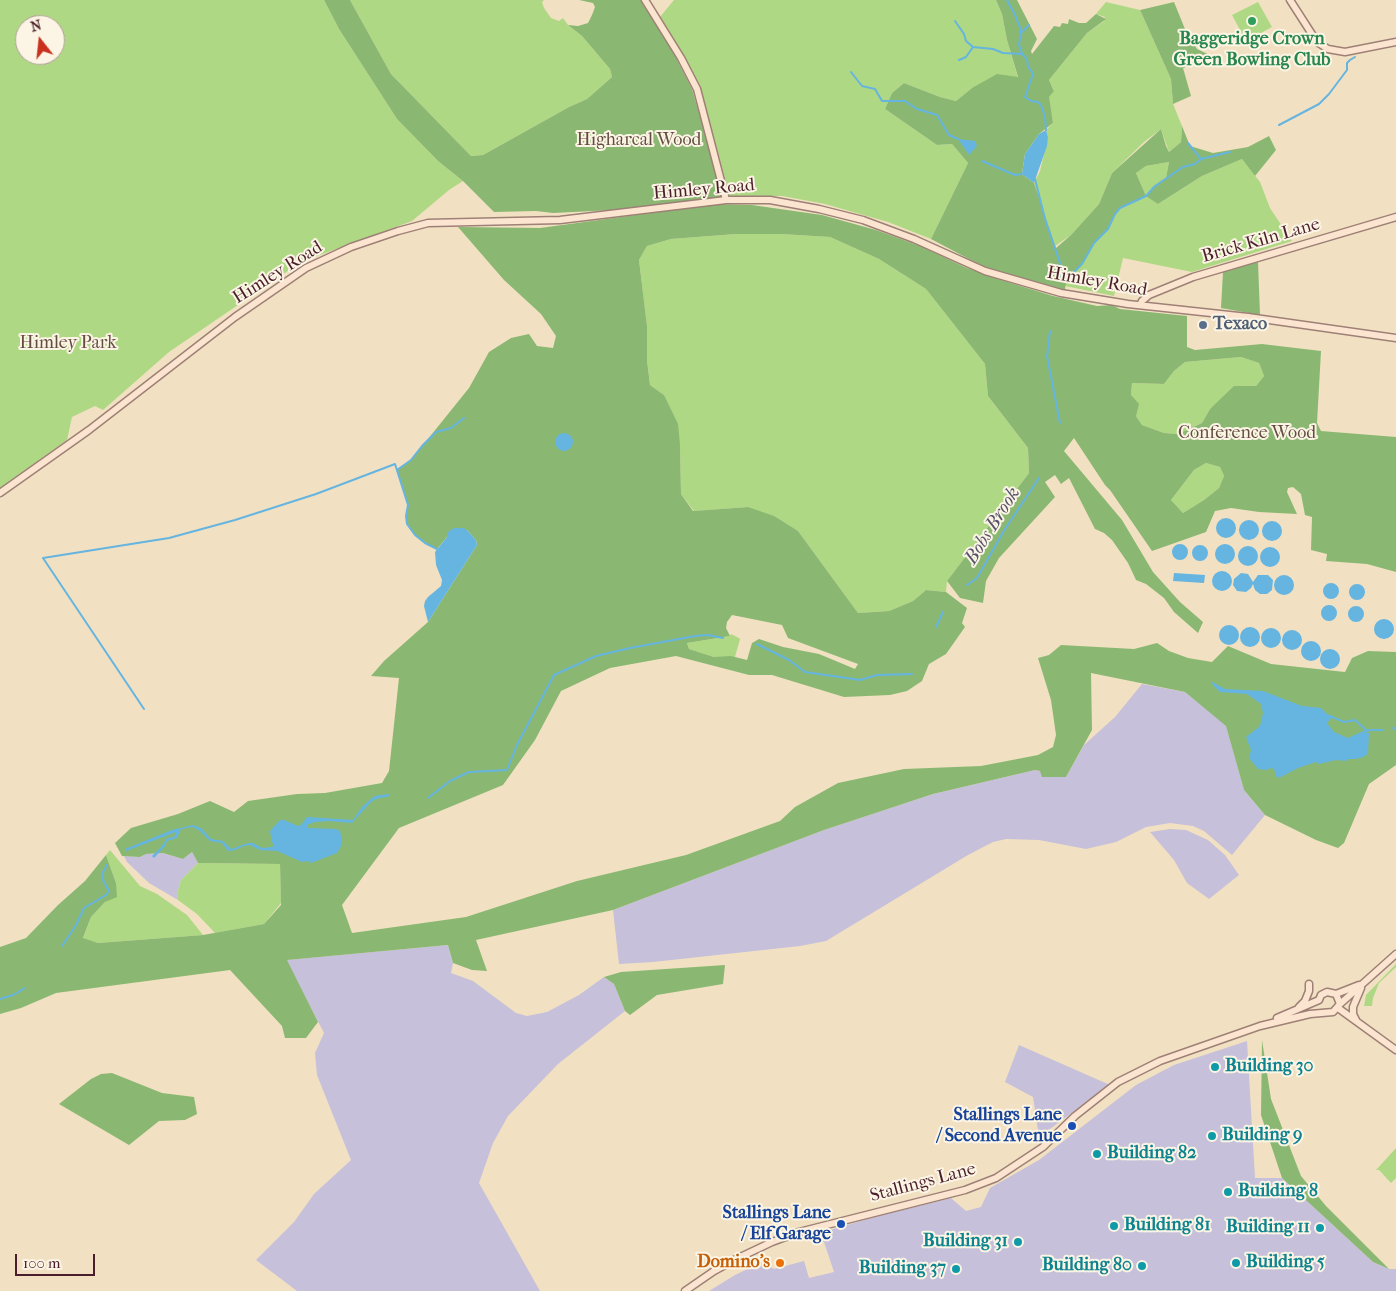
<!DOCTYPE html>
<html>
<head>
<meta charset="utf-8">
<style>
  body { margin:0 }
  #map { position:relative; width:1396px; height:1291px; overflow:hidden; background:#f1e1c2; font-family:"IM FELL French Canon",serif }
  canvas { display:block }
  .north { position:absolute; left:15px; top:15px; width:50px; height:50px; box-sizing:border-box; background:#fcf5e5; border:1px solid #b59f9b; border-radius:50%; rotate:344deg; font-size:14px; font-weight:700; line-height:20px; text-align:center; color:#4a1f2b }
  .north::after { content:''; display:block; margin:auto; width:18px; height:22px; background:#c8321e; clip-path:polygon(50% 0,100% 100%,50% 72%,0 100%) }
  .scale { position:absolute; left:15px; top:1254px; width:80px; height:22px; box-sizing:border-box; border:2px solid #4a1f2b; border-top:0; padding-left:6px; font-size:15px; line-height:18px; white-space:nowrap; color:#4a1f2b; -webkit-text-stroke:4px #fcf5e5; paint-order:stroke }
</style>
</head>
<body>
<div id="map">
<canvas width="1396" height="1291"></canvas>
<div class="north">N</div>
<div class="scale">100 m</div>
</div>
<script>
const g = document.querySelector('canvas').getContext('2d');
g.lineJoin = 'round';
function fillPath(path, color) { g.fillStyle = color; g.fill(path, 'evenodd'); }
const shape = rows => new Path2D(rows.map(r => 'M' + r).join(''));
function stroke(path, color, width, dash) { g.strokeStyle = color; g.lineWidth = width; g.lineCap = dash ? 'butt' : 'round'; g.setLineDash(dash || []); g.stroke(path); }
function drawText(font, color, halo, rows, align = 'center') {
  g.font = font + ' "IM FELL French Canon",serif'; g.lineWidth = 4; g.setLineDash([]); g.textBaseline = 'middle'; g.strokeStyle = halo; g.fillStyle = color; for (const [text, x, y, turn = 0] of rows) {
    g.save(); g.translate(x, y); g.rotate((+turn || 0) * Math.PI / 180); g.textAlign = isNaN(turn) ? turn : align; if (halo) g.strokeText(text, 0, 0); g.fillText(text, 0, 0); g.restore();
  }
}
fillPath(shape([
  [1142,684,1185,692,1226,725,1244,790,1265,815,1232,855,1204,831,1193,826,1170,823,1146,827,1116,842,1086,849,1039,840,1006,839,993,842,968,855,826,941,800,946,653,962,619,964,613,910,824,830,933,794,1035,770,1066,777,1084,745,1115,717],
  [1170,829,1186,830,1208,840,1225,855,1239,875,1209,899,1187,883,1174,860,1150,832],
  [192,852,198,863,181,880,177,894,178,900,149,883,127,862,124,856,140,857,146,854,163,853,183,859],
  [448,945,453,963,451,973,473,981,516,1013,527,1016,547,1012,579,995,604,977,614,984,625,1011,558,1064,508,1116,493,1143,479,1183,540,1291,297,1291,256,1260,294,1222,314,1194,351,1160,317,1075,315,1053,324,1033,286,960],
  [1247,1041,1255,1178,1282,1178,1373,1262,1389,1269,1396,1269,1396,1291,709,1291,735,1275,762,1262,774,1269,804,1261,809,1278,834,1272,824,1242,814,1240,812,1235,882,1215,951,1198,966,1211,981,1207,990,1188,1039,1160,1136,1085,1174,1065],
  [1019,1045,1110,1085,1039,1137,1033,1097,1005,1082]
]), '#c6c0da');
fillPath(shape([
  [0,0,324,0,339,29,397,119,438,161,463,181,449,190,412,221,301,262,169,352,103,410,95,406,72,417,67,440,0,488],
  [25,25,55,25,55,55,25,55],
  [350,0,544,0,542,2,544,8,551,18,559,21,563,18,568,25,582,36,610,69,612,77,587,99,569,107,483,155,471,156,391,74],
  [674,0,996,0,1002,14,1007,40,1018,78,972,88,956,101,940,97,904,83,892,93,885,109,937,145,952,144,968,163,931,239,888,222,825,204,782,196,730,196,699,83,660,17],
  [1106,2,1140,10,1171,79,1173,104,1182,126,1181,142,1169,152,1161,129,1144,142,1112,173,1099,204,1071,235,1055,246,1034,183,1040,171,1048,137,1046,130,1053,123,1048,97,1054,90,1049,80,1087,33,1104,21,1105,17,1096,14],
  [1258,2,1272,27,1246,41,1232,15],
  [1242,159,1260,182,1270,208,1292,241,1192,272,1123,258,1114,296,1065,286,1065,281,1082,264,1094,243,1108,229,1115,214,1120,208,1146,196,1136,173,1146,166,1169,162,1166,178,1150,191,1158,204,1202,176],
  [736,234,781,234,830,237,879,259,926,289,985,364,988,396,1028,448,1029,473,947,581,946,592,926,590,913,601,889,611,858,613,798,531,748,507,694,511,681,494,680,444,664,395,650,385,647,359,647,326,639,260,647,246,671,239],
  [1241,357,1259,363,1264,376,1256,386,1210,409,1202,423,1178,434,1164,433,1142,425,1136,416,1131,395,1132,383,1164,384,1174,371,1185,362],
  [1206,463,1220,467,1224,476,1219,488,1204,500,1183,513,1171,500,1194,470],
  [731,634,739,638,740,639,735,657,714,657,689,649,687,643,730,636],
  [110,850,140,886,157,894,187,915,203,935,98,943,83,939,91,917,105,902,116,883,106,855],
  [198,863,280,864,281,903,264,924,215,933,197,914,178,900,177,894,181,880],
  [1396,964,1396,967,1379,983,1373,998,1372,1006,1364,1006,1366,995],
  [1396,1148,1396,1178,1391,1183,1379,1170,1376,1170]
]), '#aed884');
fillPath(shape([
  [324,0,350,0,391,74,471,156,483,155,569,107,587,99,612,77,610,69,582,36,568,25,578,26,588,23,592,15,595,7,593,3,579,0,642,0,642,3,670,46,692,89,723,197,614,210,553,213,536,211,494,212,463,181,438,161,397,119,339,29],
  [996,0,1017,0,1037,39,1031,51,1032,54,1054,26,1060,27,1062,23,1068,24,1069,19,1079,23,1086,23,1096,14,1106,19,1087,33,1049,80,1054,91,1049,97,1053,123,1039,134,1025,154,1022,174,1034,183,1056,248,1071,235,1099,204,1112,173,1161,129,1166,146,1169,152,1181,142,1182,126,1190,146,1213,153,1248,147,1269,136,1276,150,1255,176,1242,159,1202,176,1158,204,1146,196,1121,208,1115,214,1108,229,1094,243,1082,264,1066,281,1065,290,984,267,931,239,968,163,952,144,937,145,885,109,892,93,904,83,940,97,956,101,972,88,997,74,1018,77,1007,40,1002,14],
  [1169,162,1166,178,1155,186,1146,196,1136,173,1146,166],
  [1174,2,1187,34,1197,49,1214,57,1183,68,1191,96,1173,104,1171,79,1140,10],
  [717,204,752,205,822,215,876,230,920,246,967,268,1001,280,1053,296,1097,306,1112,305,1120,309,1187,316,1187,347,1195,350,1262,344,1321,351,1317,423,1321,431,1396,437,1396,572,1367,564,1326,561,1327,554,1311,550,1312,517,1305,515,1301,494,1293,487,1288,488,1287,492,1297,514,1259,512,1231,508,1215,511,1206,532,1152,551,1110,490,1105,485,1074,438,1064,451,1122,520,1153,572,1180,602,1203,622,1198,633,1174,612,1164,598,1146,584,1136,580,1128,563,1112,540,1104,533,1095,529,1069,478,1061,484,1055,475,1045,482,1055,497,999,558,986,581,983,603,960,598,947,581,1029,473,1028,448,988,396,985,364,926,289,879,259,830,237,781,234,736,234,671,239,647,246,639,260,647,326,647,360,650,385,664,395,678,424,680,444,681,494,693,511,748,507,774,516,798,531,858,613,889,611,913,601,926,590,946,592,967,608,962,623,965,627,946,654,929,664,922,681,907,691,890,695,844,697,772,675,749,675,676,656,610,668,561,691,535,740,503,785,399,828,342,905,352,933,466,917,577,881,686,855,780,821,795,807,838,783,904,769,981,766,1038,755,1053,747,1056,735,1051,700,1038,658,1049,655,1061,645,1134,649,1157,643,1169,651,1188,658,1212,662,1228,646,1271,664,1345,672,1352,658,1368,651,1396,652,1396,765,1369,784,1344,843,1338,848,1316,840,1265,815,1244,790,1226,726,1185,692,1091,673,1092,730,1066,777,1042,777,1040,771,1035,770,933,794,824,830,613,910,476,940,487,971,472,970,453,963,448,945,287,960,318,1022,306,1038,285,1038,282,1026,230,970,56,993,21,1008,0,1014,0,947,26,938,58,905,85,881,106,855,116,883,117,897,105,902,91,917,83,938,98,943,203,935,264,924,281,905,280,864,198,863,192,852,183,859,163,853,146,854,140,857,122,856,115,843,131,828,178,814,210,801,234,812,248,801,297,794,325,793,382,783,389,771,399,678,371,676,384,661,428,622,477,545,476,540,467,530,447,537,437,549,425,543,415,535,406,521,408,505,397,470,411,460,469,388,489,352,511,338,529,334,537,346,553,348,556,336,541,314,504,280,458,227,540,228],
  [1241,357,1259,363,1264,376,1256,386,1234,386,1210,409,1202,423,1178,434,1164,433,1142,425,1136,416,1139,404,1131,395,1132,383,1164,384,1174,371,1185,362],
  [1206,463,1220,467,1224,476,1219,488,1204,500,1183,513,1171,500,1194,470],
  [732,615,782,625,788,638,858,664,855,669,819,654,783,647,759,639,752,643,747,660,731,656,714,657,689,649,687,643,730,636,726,628,727,622],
  [1258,262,1260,315,1221,308,1223,272],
  [725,965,723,984,657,995,630,1015,625,1011,614,984,604,977,621,972],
  [1262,1040,1271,1099,1301,1176,1326,1206,1389,1269,1373,1262,1282,1178,1261,1115],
  [112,1073,162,1093,194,1097,197,1114,185,1120,159,1121,129,1145,59,1104,91,1079,101,1074]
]), '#8ab872');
fillPath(shape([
  [1046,130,1048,137,1047,146,1034,183,1022,174,1025,154,1039,134],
  [958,139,975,141,977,146,969,155],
  '555 442a9 9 0 1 1 18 0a9 9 0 1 1-18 0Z',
  '1216 528a10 10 0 1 1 20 0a10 10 0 1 1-20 0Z',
  '1239 530a10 10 0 1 1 20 0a10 10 0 1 1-20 0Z',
  '1262 531a10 10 0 1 1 20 0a10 10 0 1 1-20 0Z',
  [454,528,463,528,467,530,476,540,477,545,428,622,424,606,425,601,428,597,441,586,442,580,436,565,435,552,447,537,448,532],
  '1172 552a8 8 0 1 1 16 0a8 8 0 1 1-16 0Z',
  '1215 554a10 10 0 1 1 20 0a10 10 0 1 1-20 0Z',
  '1192 553a8 8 0 1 1 16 0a8 8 0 1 1-16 0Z',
  '1238 556a10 10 0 1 1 20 0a10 10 0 1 1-20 0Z',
  '1260 557a10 10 0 1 1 20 0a10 10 0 1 1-20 0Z',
  '1212 581a10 10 0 1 1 20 0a10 10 0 1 1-20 0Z',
  [1174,573,1205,575,1204,583,1173,581],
  [1241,573,1248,574,1253,582,1258,575,1268,575,1273,580,1272,590,1267,594,1260,594,1255,590,1253,584,1251,588,1246,592,1237,591,1233,585,1234,579],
  '1274 585a10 10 0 1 1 20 0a10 10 0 1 1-20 0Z',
  '1323 591a8 8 0 1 1 16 0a8 8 0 1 1-16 0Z',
  '1349 592a8 8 0 1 1 16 0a8 8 0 1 1-16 0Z',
  '1321 613a8 8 0 1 1 16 0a8 8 0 1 1-16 0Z',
  '1348 614a8 8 0 1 1 16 0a8 8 0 1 1-16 0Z',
  '1374 629a10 10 0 1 1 20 0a10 10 0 1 1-20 0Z',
  '1219 635a10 10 0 1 1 20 0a10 10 0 1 1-20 0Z',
  '1240 637a10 10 0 1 1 20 0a10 10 0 1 1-20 0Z',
  '1261 638a10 10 0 1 1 20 0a10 10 0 1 1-20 0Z',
  '1282 640a10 10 0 1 1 20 0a10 10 0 1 1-20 0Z',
  '1301 651a10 10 0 1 1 20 0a10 10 0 1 1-20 0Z',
  '1320 659a10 10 0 1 1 20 0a10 10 0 1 1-20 0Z',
  [1212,682,1225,689,1263,691,1302,706,1321,708,1327,714,1333,716,1327,723,1334,732,1348,738,1361,732,1369,733,1368,754,1363,757,1356,759,1349,759,1346,761,1336,760,1319,764,1316,762,1298,768,1279,778,1276,776,1274,769,1270,768,1267,770,1258,769,1249,758,1251,750,1246,737,1260,726,1263,713,1261,704,1247,694,1220,692,1211,683],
  [389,794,390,796,376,799,370,803,352,823,329,821,315,822,307,825,308,828,336,829,340,831,341,836,341,846,337,853,311,863,308,861,302,862,277,851,260,850,250,845,244,846,235,850,228,851,222,843,210,841,200,831,193,827,181,829,177,838,167,841,165,846,154,858,152,856,161,847,167,838,174,837,176,832,126,851,125,849,172,830,193,825,201,828,211,839,223,841,231,849,248,843,253,843,262,848,272,847,274,846,272,842,270,831,280,820,284,820,298,826,301,825,307,817,353,820,362,807,371,799,375,796]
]), '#66b4e0');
stroke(shape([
  [1007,0,1015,15,1021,30,1019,45,1022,53],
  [955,21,964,34,966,41,973,47,993,49,1003,53,1022,54,1027,59,1028,67,1032,72,1032,77,1025,97,1031,101,1038,102,1041,105,1045,117,1046,130],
  [1021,33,1029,25],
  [959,60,966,57,973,47],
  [851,72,862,86,875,89,882,101,905,101,917,109,937,115,949,135,958,139],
  [1279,125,1319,104,1329,94,1347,70,1347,63,1350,60,1355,57],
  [1188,143,1201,159],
  [982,161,1015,175,1022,174],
  [1035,179,1045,219,1060,263,1059,269,1061,276,1065,281,1082,264,1094,243,1108,229,1115,214,1120,208,1146,196,1155,186,1183,167,1195,164,1201,159,1230,152],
  [1050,331,1047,356,1060,423],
  [397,470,411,460,422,446,436,432,451,428,464,418],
  [967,585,977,578,1005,529,1039,478],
  [936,627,943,612],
  [757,644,789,660,805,672,860,680,877,675,912,674],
  [144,709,43,558,169,538,235,520,316,494,395,464,408,505,406,516,407,524,415,535,425,543,437,549],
  [1332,717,1344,722,1355,720,1366,730],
  [1393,728,1396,729],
  [1363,732,1370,730,1383,730],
  [428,798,450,781,469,772,507,770,517,745,554,675,596,656,630,648,695,636,708,635,723,638],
  [62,946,75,927,84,908,106,895,109,891,102,878,102,874,107,865],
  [0,999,13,995,25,988]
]), '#66b4e0', 2);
const secondary = shape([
  [645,0,681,58,697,89,726,200],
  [1290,0,1317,42,1328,49,1345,52,1396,42],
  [1140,305,1142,301,1149,295,1193,277,1396,217],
  [0,493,89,430,235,317,306,268,351,247,398,231,428,223,560,220,726,200,770,200,819,209,863,220,914,239,985,271,1061,293,1128,304,1248,317,1396,338],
  [1336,994,1359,985],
  [1299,1007,1305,1001,1309,991,1309,984],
  [1338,1008,1396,1050],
  [1277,1018,1319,1000,1321,995,1327,992,1336,994,1340,1004],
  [1356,1020,1353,1014,1353,1007,1361,988],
  [685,1291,714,1271,734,1260,772,1242,799,1232,965,1190,996,1178,1043,1147,1075,1116,1118,1082,1160,1061,1260,1026,1310,1014,1333,1012,1340,1004,1396,954]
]);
stroke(secondary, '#9e8076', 9);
stroke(secondary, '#fce5d0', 6);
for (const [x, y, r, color] of [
  [1252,21,5,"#2e9e5b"],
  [1203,325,5,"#5c6f8a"],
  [1215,1067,5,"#0f9aa8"],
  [1072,1126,5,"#1a4fb4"],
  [1212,1136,5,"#0f9aa8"],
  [1097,1154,5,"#0f9aa8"],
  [1228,1192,5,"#0f9aa8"],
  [841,1224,5,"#1a4fb4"],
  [1114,1226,5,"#0f9aa8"],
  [1320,1228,5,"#0f9aa8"],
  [1018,1242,5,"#0f9aa8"],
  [780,1263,5,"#e8710a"],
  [1236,1263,5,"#0f9aa8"],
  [1142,1266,5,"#0f9aa8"],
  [956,1269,5,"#0f9aa8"]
]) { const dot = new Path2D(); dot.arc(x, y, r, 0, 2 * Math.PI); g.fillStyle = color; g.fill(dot); stroke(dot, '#fcf5e5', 2); }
drawText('bold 18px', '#27864d', '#fcf5e5', [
  ["Baggeridge Crown",1252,40],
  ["Green Bowling Club",1252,61]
]);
drawText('18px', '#634d41', '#fcf5e5', [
  ["Higharcal Wood",639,141],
  ["Himley Park",68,344],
  ["Conference Wood",1247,434]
]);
drawText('18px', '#4a1f2b', '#fcf5e5', [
  ["Himley Road",704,190,-5],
  ["Brick Kiln Lane",1261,241,-16],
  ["Himley Road",278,273,-32],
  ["Himley Road",1097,282,10],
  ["Stallings Lane",923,1183,-15]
]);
drawText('bold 18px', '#4e5e75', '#fcf5e5', [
  ["Texaco",1213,325]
], 'left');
drawText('bold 18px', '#0d838f', '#fcf5e5', [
  ["Building 30",1225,1067],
  ["Building 9",1222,1136],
  ["Building 82",1107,1154],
  ["Building 8",1238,1192],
  ["Building 81",1124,1226],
  ["Building 11",1310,1228,"right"],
  ["Building 31",1008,1242,"right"],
  ["Building 5",1246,1263],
  ["Building 80",1132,1266,"right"],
  ["Building 37",946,1269,"right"]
], 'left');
drawText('bold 18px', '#164399', '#fcf5e5', [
  ["Stallings Lane",1062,1116],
  ["/ Second Avenue",1062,1137],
  ["Stallings Lane",831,1214],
  ["/ Elf Garage",831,1235]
], 'right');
drawText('bold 18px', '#c56008', '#fcf5e5', [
  ["Domino's",770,1263]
], 'right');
drawText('italic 19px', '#54536a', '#fcf5e5', [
  ["Bobs Brook",993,526,-58]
]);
</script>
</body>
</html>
